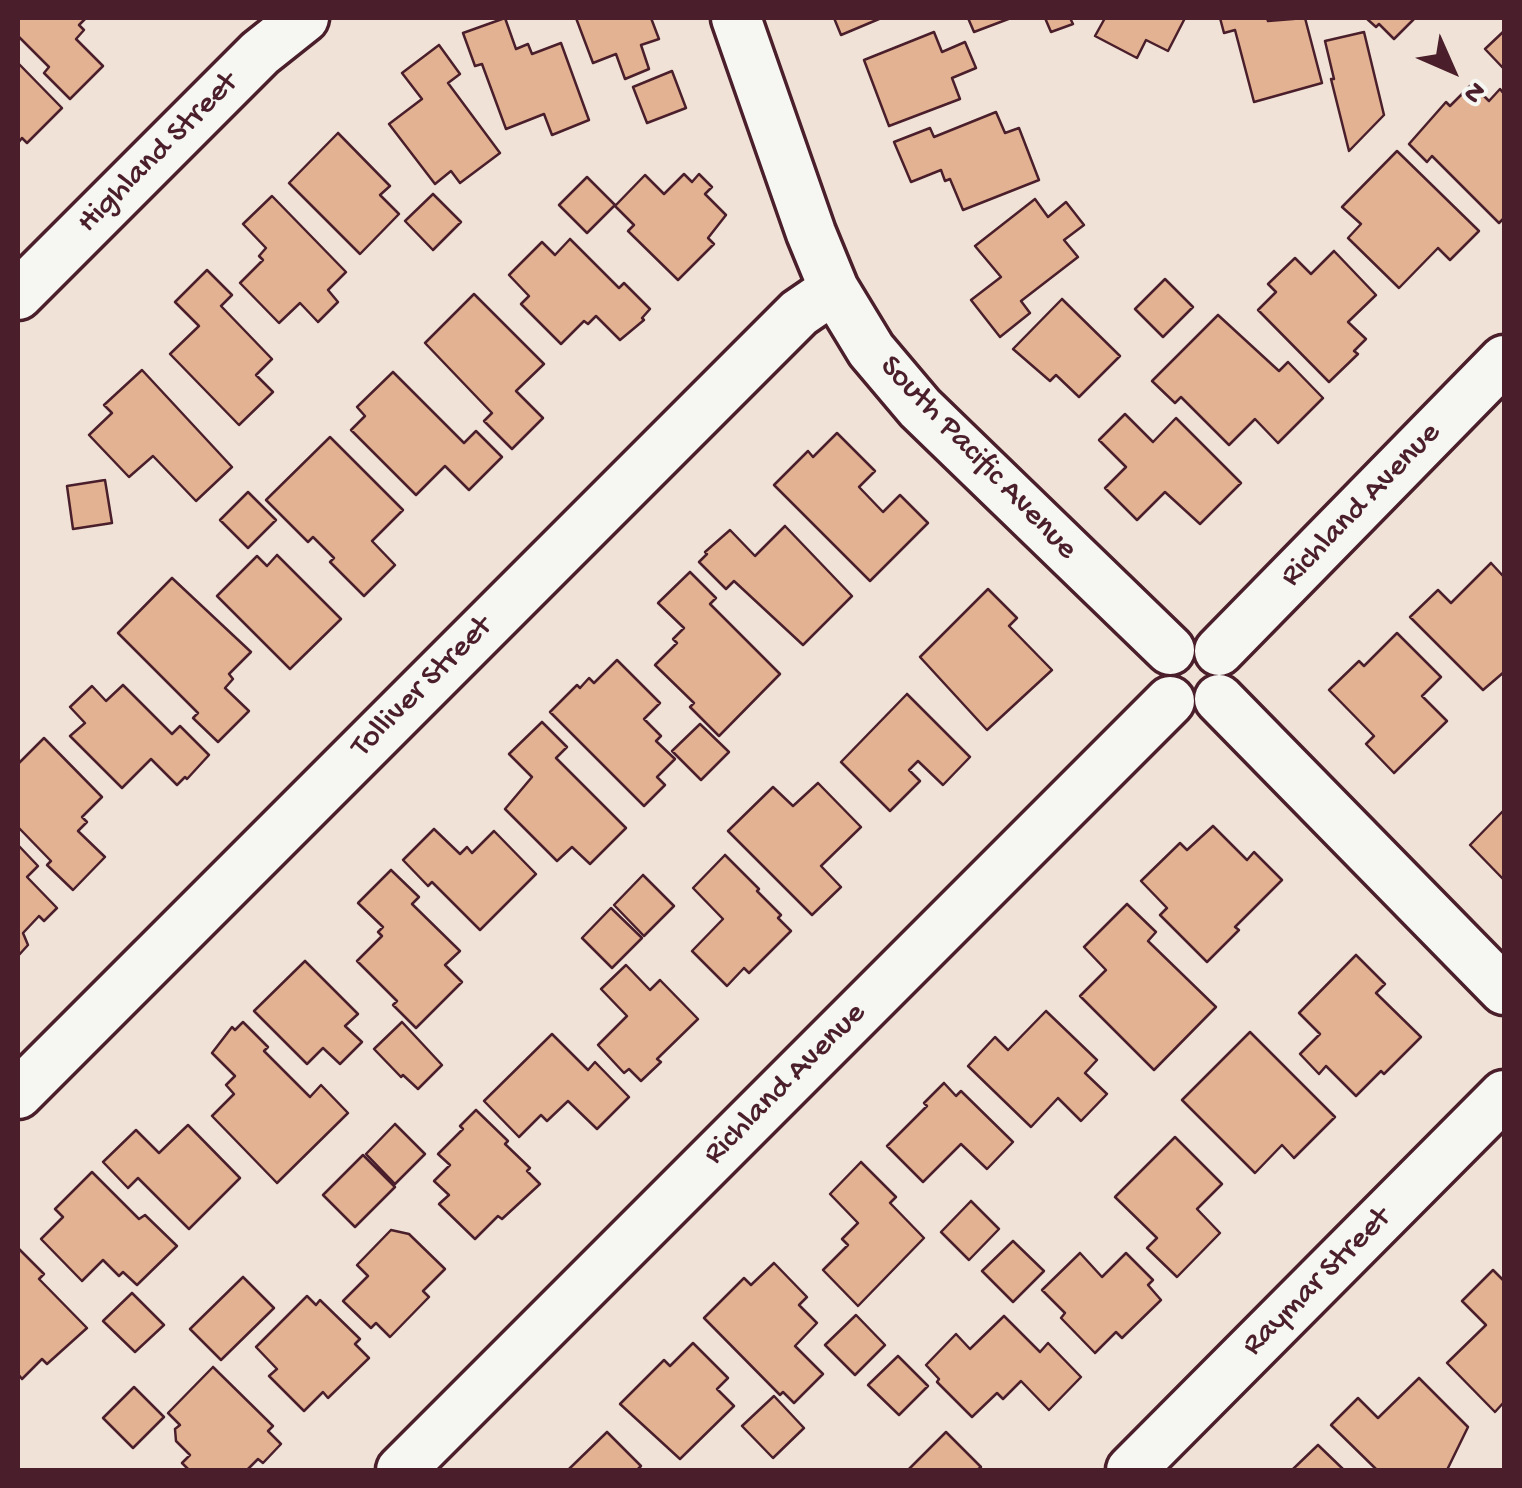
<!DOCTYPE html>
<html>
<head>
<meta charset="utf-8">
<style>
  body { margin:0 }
  #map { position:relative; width:1522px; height:1488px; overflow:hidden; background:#f0e2d6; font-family:"Gochi Hand",sans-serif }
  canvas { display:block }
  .frame { position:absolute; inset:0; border:20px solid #4a1f2b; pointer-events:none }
  .north { position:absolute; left:1402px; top:20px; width:100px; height:100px; -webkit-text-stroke:8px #f6f6f2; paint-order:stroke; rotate:135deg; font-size:28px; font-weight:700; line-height:40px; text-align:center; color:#4a1f2b }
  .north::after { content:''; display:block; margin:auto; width:35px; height:45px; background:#4a1f2b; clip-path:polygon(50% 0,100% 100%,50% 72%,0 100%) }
</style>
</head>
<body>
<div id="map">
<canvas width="1522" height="1488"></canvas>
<div class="frame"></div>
<div class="north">N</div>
</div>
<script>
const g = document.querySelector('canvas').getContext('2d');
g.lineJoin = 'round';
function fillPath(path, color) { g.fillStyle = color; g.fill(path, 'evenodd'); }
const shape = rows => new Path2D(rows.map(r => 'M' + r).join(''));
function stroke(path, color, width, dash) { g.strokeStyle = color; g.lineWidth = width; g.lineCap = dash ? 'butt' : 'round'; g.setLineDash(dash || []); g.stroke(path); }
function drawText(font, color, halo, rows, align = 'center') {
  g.font = font + ' "Gochi Hand",sans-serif'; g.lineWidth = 8; g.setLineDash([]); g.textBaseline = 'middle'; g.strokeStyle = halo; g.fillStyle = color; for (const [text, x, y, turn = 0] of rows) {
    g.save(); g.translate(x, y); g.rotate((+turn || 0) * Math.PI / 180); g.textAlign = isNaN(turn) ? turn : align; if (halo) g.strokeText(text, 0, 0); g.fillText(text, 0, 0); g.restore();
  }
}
const building = shape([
  [18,18,86,18,79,25,84,30,76,39,103,66,70,99,44,73,49,67,18,36,18,18],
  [505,18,516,49,528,44,532,54,561,43,589,120,552,135,544,114,506,129,482,64,475,66,463,33,505,18],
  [576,18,651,18,659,39,641,45,649,69,625,79,616,54,593,63,576,18],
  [834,18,879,18,879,19,841,35,834,18],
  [968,18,1011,18,974,32,968,18],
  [1045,18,1070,18,1073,24,1051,32,1045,18],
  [1105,18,1185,18,1168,51,1146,40,1137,58,1095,36,1105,18],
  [1220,18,1267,18,1268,21,1305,18,1322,83,1254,102,1235,30,1224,33,1220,18],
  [1366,18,1415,18,1394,39,1379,24,1376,27,1366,18],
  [1504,31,1504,69,1485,49,1504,31],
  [934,32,942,52,965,42,976,68,952,78,960,99,889,126,864,60,934,32],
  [1364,32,1384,115,1349,151,1331,79,1334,79,1325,41,1364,32],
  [439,45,460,74,448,83,500,153,460,183,451,171,435,184,389,124,422,99,402,73,439,45],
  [18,63,62,108,27,143,22,138,18,143,18,63],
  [672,71,686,108,647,123,633,87,672,71],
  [1472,84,1489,101,1500,89,1504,94,1504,218,1499,223,1432,156,1427,162,1409,144,1446,102,1450,106,1472,84],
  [996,112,1005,133,1019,128,1039,180,963,210,950,179,945,181,941,170,911,182,894,142,930,128,934,137,996,112],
  [338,133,390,186,380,195,399,214,360,254,289,183,338,133],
  [1397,151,1479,231,1450,260,1438,248,1399,288,1348,238,1361,224,1342,207,1397,151],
  [684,174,692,182,699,174,712,187,705,194,726,215,708,238,714,244,678,280,628,231,634,225,615,206,645,175,664,194,684,174],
  [587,177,615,205,587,233,559,205,587,177],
  [433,194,461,222,433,250,405,221,433,194],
  [272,196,346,272,328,290,338,302,318,322,300,303,279,323,240,283,263,260,259,256,266,248,243,224,272,196],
  [1035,199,1048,217,1066,202,1084,225,1064,240,1078,257,1021,301,1030,313,1000,337,971,300,1001,277,975,246,1035,199],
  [570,239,619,288,624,283,650,309,642,318,644,320,620,340,596,316,588,324,584,321,561,344,521,304,529,296,509,275,542,242,555,255,570,239],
  [1334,251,1376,295,1348,322,1366,339,1354,351,1358,354,1329,382,1258,310,1276,292,1268,284,1295,258,1311,274,1334,251],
  [207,270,232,295,221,306,272,359,256,375,273,392,239,425,170,354,199,326,175,302,207,270],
  [1165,279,1193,307,1163,337,1135,309,1165,279],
  [474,294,544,364,516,391,543,418,512,449,484,421,492,413,425,343,474,294],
  [1062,299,1120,356,1079,397,1056,375,1050,381,1013,349,1062,299],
  [1218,315,1279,371,1288,362,1323,398,1278,443,1255,419,1229,445,1181,397,1175,403,1152,381,1218,315],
  [142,370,232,467,196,501,153,456,129,477,89,435,112,413,104,405,142,370],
  [393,372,464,443,476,431,502,457,469,490,445,466,416,495,351,430,365,416,357,407,393,372],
  [1125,414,1153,442,1176,418,1241,483,1200,524,1165,492,1137,520,1105,488,1126,467,1099,440,1125,414],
  [837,433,875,471,859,487,883,512,900,495,928,523,870,581,774,485,808,451,813,457,837,433],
  [330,437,403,510,372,541,395,565,364,596,330,562,334,558,313,537,308,542,266,500,330,437],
  [105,480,112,523,73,529,67,486,105,480],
  [248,492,276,520,248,548,220,520,248,492],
  [785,526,852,596,803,645,734,581,726,589,699,562,707,554,705,552,730,530,755,556,785,526],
  [277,555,341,619,290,669,217,596,257,556,267,566,277,555],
  [1491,563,1504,577,1504,672,1483,690,1410,617,1438,590,1451,603,1491,563],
  [690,572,716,598,710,604,780,674,719,736,690,707,694,703,655,665,677,643,673,639,684,628,658,603,690,572],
  [172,578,251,652,229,674,233,679,225,688,249,711,218,742,193,718,198,713,118,633,172,578],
  [988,589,1017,618,1009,626,1052,670,987,730,920,657,988,589],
  [1397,633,1441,677,1422,696,1447,721,1394,773,1366,744,1374,736,1329,690,1359,661,1364,666,1397,633],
  [617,660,660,703,644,719,661,736,656,741,675,759,657,777,665,785,644,806,550,712,577,685,580,688,589,678,594,683,617,660],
  [123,685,172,734,180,726,209,755,187,779,185,777,177,785,151,759,122,788,70,736,85,723,70,707,92,686,106,701,123,685],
  [907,694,970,757,943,785,918,761,909,770,920,781,890,811,841,762,907,694],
  [542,722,567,747,556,758,626,828,590,864,572,847,557,861,505,809,532,777,509,754,542,722],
  [700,724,729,752,701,780,672,751,700,724],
  [44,738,102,797,82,817,87,822,78,831,105,857,73,890,47,865,51,861,18,827,18,764,44,738],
  [818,783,861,827,821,866,841,887,812,915,728,831,773,787,793,806,818,783],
  [1504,810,1504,880,1470,845,1504,810],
  [1213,826,1247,860,1254,852,1282,880,1235,927,1239,930,1207,962,1160,915,1167,908,1141,881,1180,843,1187,850,1213,826],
  [434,829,460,854,467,847,472,853,494,831,536,874,480,930,432,882,428,886,403,860,434,829],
  [18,845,38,866,27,877,57,908,44,921,39,916,23,933,28,945,18,956,18,845],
  [725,855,759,889,757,891,781,915,778,918,791,931,749,973,744,968,727,986,692,951,723,919,693,888,725,855],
  [391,870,419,897,412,904,460,951,445,965,462,982,416,1028,393,1005,397,1001,357,961,382,936,378,932,383,927,358,903,391,870],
  [643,875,674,906,644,936,614,905,643,875],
  [1127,904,1156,932,1148,941,1216,1007,1154,1070,1080,996,1106,970,1084,947,1127,904],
  [611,908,642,938,612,968,582,938,611,908],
  [1356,955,1385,984,1376,993,1421,1037,1384,1074,1381,1071,1356,1096,1326,1066,1319,1074,1300,1054,1320,1034,1299,1013,1356,955],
  [305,961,358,1014,345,1026,362,1042,340,1064,323,1048,307,1064,254,1011,305,961],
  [626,965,650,990,660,980,698,1019,657,1059,661,1062,641,1081,629,1069,624,1073,598,1045,627,1016,601,989,626,965],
  [1046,1011,1097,1060,1085,1073,1107,1094,1081,1121,1058,1098,1031,1127,968,1066,995,1037,1008,1050,1046,1011],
  [243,1022,268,1047,264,1051,310,1097,321,1085,348,1113,277,1183,212,1116,234,1094,226,1085,235,1076,212,1053,232,1027,235,1030,243,1022],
  [402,1022,442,1065,418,1089,403,1075,401,1077,374,1049,402,1022],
  [1250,1032,1335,1117,1294,1158,1282,1145,1255,1173,1182,1100,1250,1032],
  [552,1034,588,1070,595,1062,629,1097,597,1129,568,1101,547,1121,541,1115,519,1137,484,1101,552,1034],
  [944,1083,956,1096,961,1091,1013,1142,987,1169,961,1144,923,1182,887,1146,927,1106,924,1103,944,1083],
  [476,1110,508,1141,505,1144,530,1168,527,1171,540,1184,502,1219,498,1216,475,1239,439,1204,449,1195,434,1181,450,1165,438,1154,463,1129,460,1126,476,1110],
  [395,1124,425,1154,395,1184,366,1154,395,1124],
  [188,1125,240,1178,189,1229,138,1178,128,1188,103,1162,136,1130,159,1153,188,1125],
  [1175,1137,1222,1184,1197,1209,1220,1233,1177,1277,1147,1248,1157,1238,1115,1197,1175,1137],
  [363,1155,395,1187,355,1227,323,1195,363,1155],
  [861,1162,896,1197,890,1203,924,1238,858,1306,823,1270,848,1245,842,1239,858,1223,830,1194,861,1162],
  [92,1172,139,1219,145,1215,177,1246,137,1285,123,1272,119,1276,103,1260,82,1281,41,1239,63,1217,55,1209,92,1172],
  [971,1201,999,1229,969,1260,941,1232,971,1201],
  [391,1230,409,1234,445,1269,423,1291,429,1297,390,1337,376,1323,371,1328,343,1301,368,1276,357,1265,391,1230],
  [1013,1241,1044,1271,1013,1302,982,1271,1013,1241],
  [18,1248,44,1274,39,1279,87,1328,47,1364,42,1359,22,1379,18,1374,18,1248],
  [1080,1253,1102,1277,1126,1253,1153,1280,1148,1285,1161,1300,1122,1338,1116,1332,1095,1353,1061,1318,1065,1313,1042,1290,1080,1253],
  [774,1263,807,1297,799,1305,817,1323,795,1346,823,1374,794,1403,783,1392,780,1395,704,1318,744,1278,751,1285,774,1263],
  [1493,1270,1504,1281,1504,1402,1495,1412,1447,1363,1486,1325,1462,1301,1493,1270],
  [243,1277,274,1308,221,1360,190,1329,243,1277],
  [132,1293,164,1325,135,1352,103,1321,132,1293],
  [307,1296,316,1305,320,1300,360,1339,355,1344,369,1358,328,1398,323,1392,304,1411,269,1376,277,1369,256,1347,307,1296],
  [856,1315,885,1345,855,1375,825,1345,856,1315],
  [1004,1316,1040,1352,1048,1343,1081,1377,1049,1410,1021,1381,1003,1399,997,1393,972,1417,937,1382,939,1379,926,1365,956,1334,970,1349,1004,1316],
  [693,1343,728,1378,717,1389,734,1406,680,1459,620,1404,664,1360,670,1366,693,1343],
  [898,1356,928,1386,899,1415,868,1385,898,1356],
  [213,1367,273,1426,268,1431,281,1444,263,1463,258,1459,247,1470,189,1470,182,1463,190,1455,176,1441,175,1429,180,1425,168,1413,213,1367],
  [1419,1378,1468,1427,1447,1470,1377,1470,1331,1425,1358,1398,1378,1418,1419,1378],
  [134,1387,164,1417,133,1448,103,1418,134,1387],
  [774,1396,804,1428,773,1458,742,1426,774,1396],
  [607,1432,641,1466,637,1470,568,1470,607,1432],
  [946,1432,981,1467,977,1470,908,1470,946,1432],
  [1318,1445,1344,1470,1292,1470,1318,1445]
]);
fillPath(building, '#e2b293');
stroke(building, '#4a1f2b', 2.5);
const minor = shape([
  [736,18,811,233,834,289,871,350,920,408,1170,650],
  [18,295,260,53,304,18],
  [1219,651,1504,360],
  [1219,699,1504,990],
  [18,1094,799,313,834,289],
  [401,1470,1170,701],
  [1131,1470,1504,1095]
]);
stroke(minor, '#4a1f2b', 55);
stroke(minor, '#f6f6f2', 48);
drawText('32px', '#4a1f2b', '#f6f6f2', [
  ["Highland Street",159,154,-45],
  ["South Pacific Avenue",977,459,46],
  ["Richland Avenue",1362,506,-46],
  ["Tolliver Street",423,688,-45],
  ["Richland Avenue",786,1085,-45],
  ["Raymar Street",1318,1283,-45]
]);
</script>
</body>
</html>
